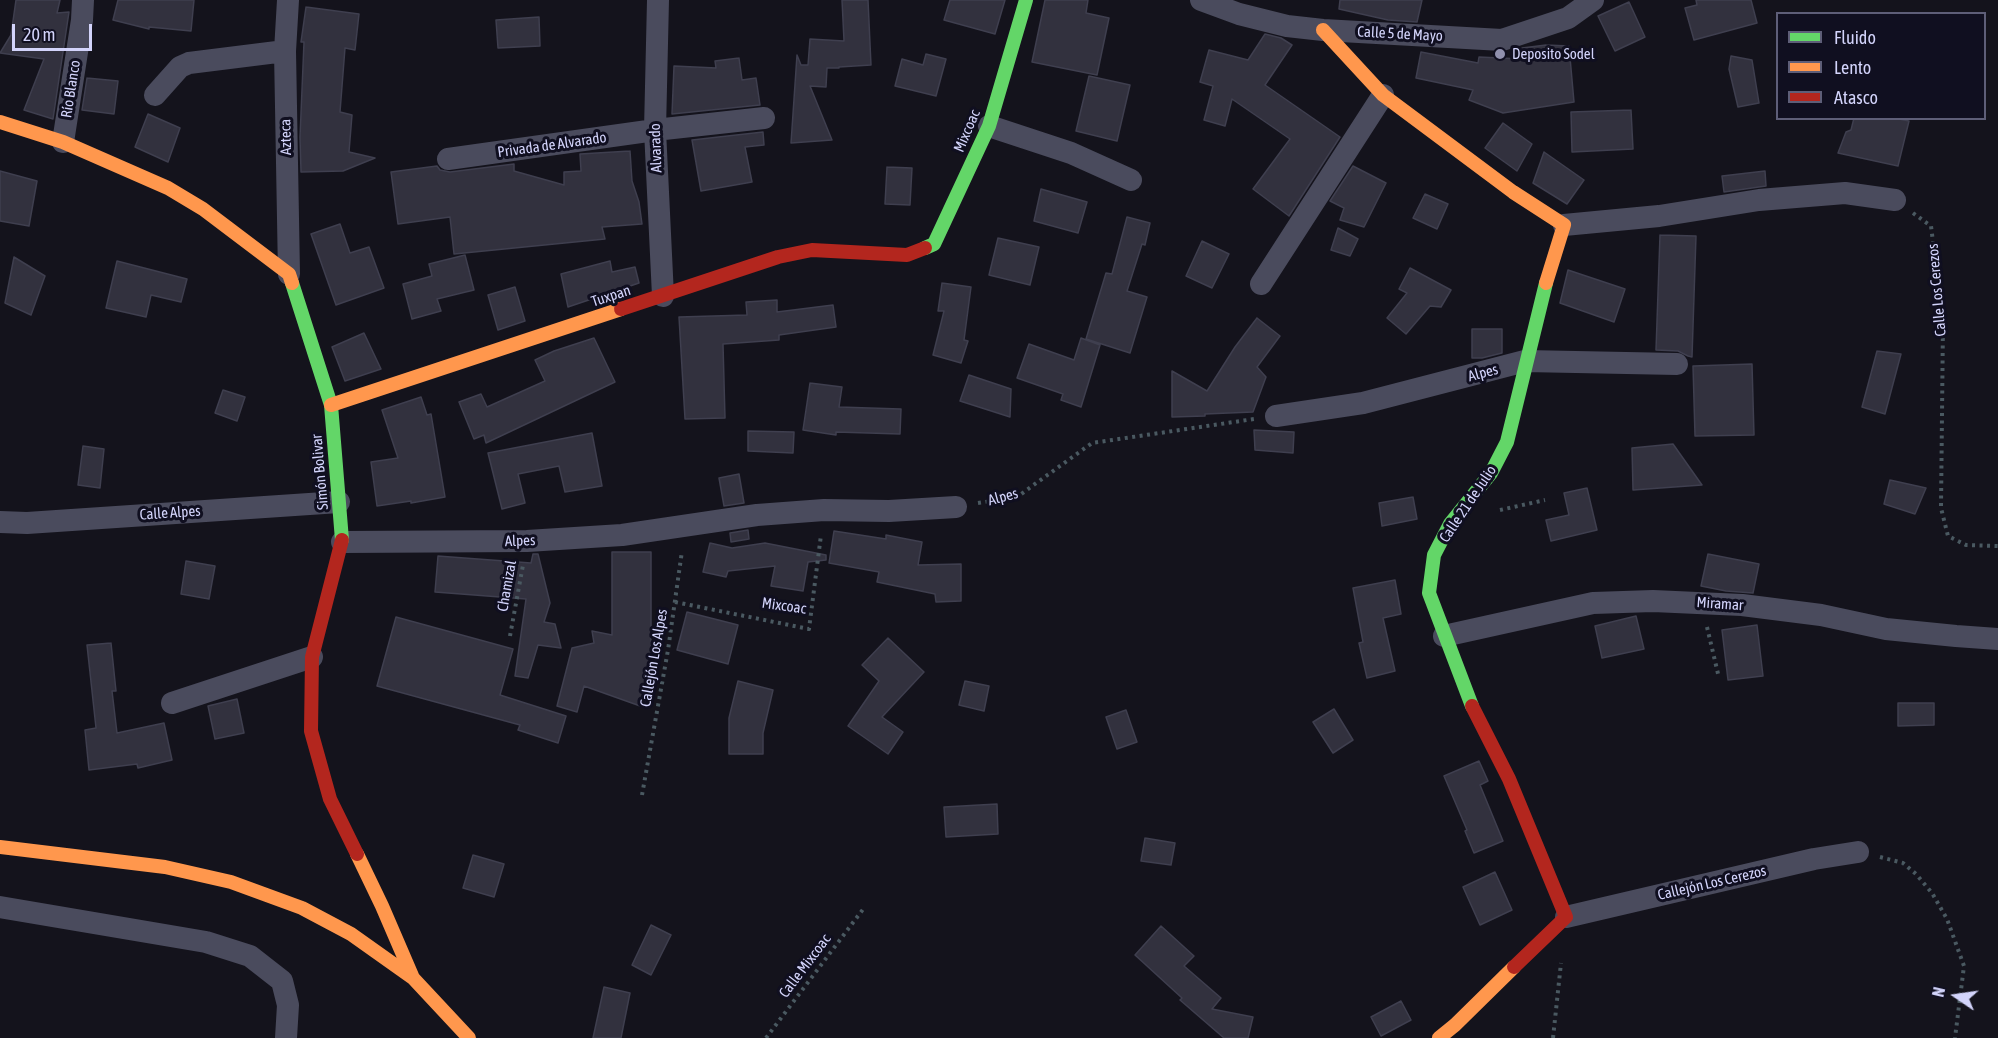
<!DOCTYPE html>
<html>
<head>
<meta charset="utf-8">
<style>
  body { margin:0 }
  #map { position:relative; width:1998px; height:1038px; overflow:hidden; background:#14131c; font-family:"Asap Condensed",sans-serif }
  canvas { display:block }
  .legend { position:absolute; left:1776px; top:12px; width:210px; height:108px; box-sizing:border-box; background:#100f20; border:2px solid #5e5e78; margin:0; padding:8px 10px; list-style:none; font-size:18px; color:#d3d4fb }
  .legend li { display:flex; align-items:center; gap:12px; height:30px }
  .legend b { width:30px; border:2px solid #5e5e78 }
  .north { position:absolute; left:1926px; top:966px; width:60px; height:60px; -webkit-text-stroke:4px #100f20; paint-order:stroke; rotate:283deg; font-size:16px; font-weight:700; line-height:24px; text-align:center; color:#d3d4fb }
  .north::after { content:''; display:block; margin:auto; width:21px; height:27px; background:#d3d4fb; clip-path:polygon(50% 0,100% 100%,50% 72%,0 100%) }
  .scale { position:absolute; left:12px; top:24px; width:80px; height:27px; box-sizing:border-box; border:3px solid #d3d4fb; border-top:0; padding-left:8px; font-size:18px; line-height:21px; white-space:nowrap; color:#d3d4fb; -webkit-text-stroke:4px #100f20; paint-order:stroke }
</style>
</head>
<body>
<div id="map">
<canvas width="1998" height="1038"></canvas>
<ul class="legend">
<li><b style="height:8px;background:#63d668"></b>Fluido</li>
<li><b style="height:8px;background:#ff974d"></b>Lento</li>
<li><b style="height:8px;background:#b3261e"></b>Atasco</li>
</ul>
<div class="north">N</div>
<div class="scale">20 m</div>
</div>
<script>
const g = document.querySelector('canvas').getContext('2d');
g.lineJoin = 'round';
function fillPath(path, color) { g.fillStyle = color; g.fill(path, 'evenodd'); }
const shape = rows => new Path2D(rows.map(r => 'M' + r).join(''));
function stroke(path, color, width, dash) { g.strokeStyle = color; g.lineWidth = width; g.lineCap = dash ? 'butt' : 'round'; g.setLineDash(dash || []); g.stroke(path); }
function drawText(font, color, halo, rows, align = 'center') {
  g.font = font + ' "Asap Condensed",sans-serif'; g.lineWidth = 6; g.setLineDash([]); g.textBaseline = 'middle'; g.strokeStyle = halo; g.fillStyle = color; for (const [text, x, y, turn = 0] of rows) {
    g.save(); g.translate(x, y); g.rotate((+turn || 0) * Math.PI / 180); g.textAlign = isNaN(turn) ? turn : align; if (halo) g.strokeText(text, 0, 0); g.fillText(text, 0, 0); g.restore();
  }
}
const building = shape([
  [16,0,60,0,57,13,69,12,53,119,24,110,44,59,0,53,11,35,16,0],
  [118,0,194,0,191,31,149,27,149,29,113,20,118,0],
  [842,0,868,0,871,65,839,67,839,68,827,68,826,87,810,86,832,140,791,143,797,55,801,65,808,65,810,39,844,41,842,0],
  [950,0,1005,0,995,34,944,20,950,0],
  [1045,0,1088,0,1086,13,1109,18,1097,75,1032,62,1045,0],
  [1340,0,1422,0,1417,22,1388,20,1339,9,1340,0],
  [1696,0,1751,0,1757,23,1694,40,1685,8,1697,5,1696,0],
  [1629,2,1645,37,1615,51,1598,16,1629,2],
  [306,7,359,14,355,50,345,48,340,112,352,115,349,152,375,158,343,171,301,172,300,137,304,42,301,42,306,7],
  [539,17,540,46,498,48,496,20,539,17],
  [1265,34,1281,38,1292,45,1265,85,1340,137,1289,216,1253,189,1290,139,1232,99,1225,126,1204,120,1213,86,1200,82,1209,50,1248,60,1265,34],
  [1546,45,1569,46,1574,102,1503,113,1469,100,1473,90,1416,78,1421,52,1478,63,1479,57,1522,59,1522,48,1546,45],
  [926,54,946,59,936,96,895,86,902,59,923,65,926,54],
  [1731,56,1752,60,1759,103,1738,107,1729,69,1731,56],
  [739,58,742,80,756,78,760,105,672,114,674,66,716,68,715,61,739,58],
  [1089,76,1130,85,1117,141,1076,131,1089,76],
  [87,78,118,81,114,114,82,110,87,78],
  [1631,110,1633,149,1572,152,1571,112,1631,110],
  [148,114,180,128,168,162,135,147,148,114],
  [1854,118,1894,118,1909,121,1898,166,1838,153,1846,132,1851,130,1854,118],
  [1503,123,1532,144,1517,171,1485,148,1503,123],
  [763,132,764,145,745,147,752,182,701,191,692,140,763,132],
  [630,151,632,181,639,202,642,224,602,227,605,239,454,254,450,217,398,224,391,172,437,166,440,170,450,172,514,164,514,171,564,185,564,172,581,171,580,154,630,151],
  [1544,152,1584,180,1567,204,1533,183,1544,152],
  [1353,166,1386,183,1364,227,1340,220,1344,208,1330,201,1353,166],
  [887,167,912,168,910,205,885,204,887,167],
  [0,171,37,181,29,226,0,221,0,171],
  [1765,171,1766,186,1724,192,1722,176,1765,171],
  [1041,189,1087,202,1078,233,1034,221,1041,189],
  [1425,194,1448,204,1437,229,1413,218,1425,194],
  [1127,217,1150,223,1145,245,1142,244,1127,291,1147,297,1130,353,1086,339,1106,273,1112,274,1127,217],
  [340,224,350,253,369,247,384,288,336,305,311,234,340,224],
  [1338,228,1358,239,1350,256,1331,250,1338,228],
  [1660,235,1696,236,1692,357,1688,356,1678,351,1656,350,1660,235],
  [998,238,1039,247,1030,285,989,275,998,238],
  [1202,241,1229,254,1212,288,1186,276,1202,241],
  [465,255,474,290,437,299,441,311,412,319,403,284,432,276,429,264,465,255],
  [14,257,45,276,31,315,5,303,14,257],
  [117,261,187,279,181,302,151,295,146,317,106,308,117,261],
  [610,261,612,272,635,267,639,283,568,307,561,274,610,261],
  [1410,268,1451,290,1441,307,1430,306,1406,334,1387,318,1407,293,1399,289,1410,268],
  [1568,270,1625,289,1614,322,1560,303,1568,270],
  [942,283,971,287,964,340,968,341,961,363,933,355,944,311,938,311,942,283],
  [515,287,525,321,498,330,488,295,515,287],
  [777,300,777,312,833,305,836,327,779,335,779,340,723,344,725,418,685,419,679,317,747,315,746,302,777,300],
  [1257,318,1280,336,1257,367,1266,377,1253,412,1205,414,1205,416,1172,417,1172,371,1207,391,1235,347,1257,318],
  [1472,329,1502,329,1502,353,1482,358,1472,358,1472,329],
  [364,333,381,369,345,381,332,347,364,333],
  [594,338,615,382,486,443,484,435,474,439,459,402,481,394,487,407,545,381,535,360,554,351,594,338],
  [1081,338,1100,345,1081,407,1061,400,1063,394,1017,378,1029,344,1074,360,1081,338],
  [1877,351,1901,354,1885,414,1862,407,1877,351],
  [1752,364,1754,435,1695,436,1693,366,1752,364],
  [969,375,1011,389,1010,417,960,401,969,375],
  [810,383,842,387,839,407,901,409,900,434,836,432,836,435,803,430,810,383],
  [223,390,245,397,237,421,215,413,223,390],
  [421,397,427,415,431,414,445,497,411,503,411,501,377,506,371,462,398,458,382,410,421,397],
  [1254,430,1294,432,1293,453,1255,450,1254,430],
  [748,431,794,432,793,453,748,451,748,431],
  [592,433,602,486,565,492,559,466,518,474,525,503,502,509,488,453,592,433],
  [1673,444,1702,485,1633,490,1632,448,1673,444],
  [83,446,104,449,100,488,78,485,83,446],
  [739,474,744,503,724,506,719,478,739,474],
  [1890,480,1926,488,1915,514,1884,504,1890,480],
  [1587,488,1597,530,1551,541,1546,520,1569,515,1564,493,1587,488],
  [1413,497,1417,519,1382,526,1379,503,1413,497],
  [748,530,749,539,731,542,730,533,748,530],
  [834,531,886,539,886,535,922,542,918,565,961,564,961,601,936,602,935,594,877,582,879,572,829,563,834,531],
  [710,543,732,548,765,543,826,555,826,560,808,562,803,591,771,586,775,566,728,571,726,577,703,572,710,543],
  [612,552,651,552,651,684,643,707,584,686,577,712,557,706,572,648,594,643,592,631,612,635,612,552],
  [533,554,538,554,550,603,544,622,555,624,561,648,538,645,528,678,515,676,526,599,435,592,438,556,531,563,533,554],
  [1708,554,1759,564,1753,593,1726,591,1701,586,1708,554],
  [186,561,215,566,209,599,181,594,186,561],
  [1395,580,1401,614,1383,618,1395,671,1367,678,1359,643,1363,642,1353,588,1395,580],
  [687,612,738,625,728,664,677,650,687,612],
  [1636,616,1644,649,1602,658,1595,626,1636,616],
  [396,617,513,649,500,695,566,716,558,743,518,730,520,725,377,686,396,617],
  [1757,625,1763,676,1728,680,1722,630,1757,625],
  [888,638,924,672,882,717,903,732,888,754,848,726,879,681,862,665,888,638],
  [111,643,116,691,112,691,117,733,164,723,172,760,138,768,137,764,89,770,85,730,96,728,87,645,111,643],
  [738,681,773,690,763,733,763,754,729,754,729,718,738,681],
  [965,681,989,686,984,711,959,705,965,681],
  [237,699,244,733,215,739,208,706,237,699],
  [1898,703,1934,703,1934,725,1898,726,1898,703],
  [1334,709,1353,740,1333,753,1313,722,1334,709],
  [1126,710,1137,742,1117,749,1106,717,1126,710],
  [1479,761,1488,781,1480,785,1503,841,1474,853,1465,831,1467,830,1444,776,1479,761],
  [997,804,998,834,946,837,944,807,997,804],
  [1145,838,1175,843,1171,865,1141,861,1145,838],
  [473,855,504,864,494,897,463,888,473,855],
  [1495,872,1512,910,1480,925,1463,887,1495,872],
  [651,925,671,935,651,975,632,965,651,925],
  [1161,926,1194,956,1184,966,1221,998,1212,1009,1253,1017,1248,1038,1224,1038,1180,1000,1182,998,1135,955,1161,926],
  [604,987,630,993,621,1038,593,1038,604,987],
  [1401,1001,1411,1020,1381,1036,1371,1017,1401,1001]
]);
fillPath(building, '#32313e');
stroke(building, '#3f3f4f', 1.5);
stroke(shape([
  [1913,213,1931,226,1943,321,1941,508,1948,536,1966,545,1998,546],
  [978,503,1017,497,1092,443,1254,419],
  [1500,510,1545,500],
  [675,602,809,629,821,535],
  [1707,627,1719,678],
  [510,636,523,565],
  [642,795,668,650,682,551],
  [1880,857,1903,863,1916,874,1932,893,1947,919,1964,966,1955,1038],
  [766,1038,864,908],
  [1553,1038,1561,963]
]), '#4a5961', 4, [3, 4.5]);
stroke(shape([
  [288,0,285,51,289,274],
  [658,0,655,130,663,296],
  [1201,0,1239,14,1287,26,1323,30,1502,40,1568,18,1593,0],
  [155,95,180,67,189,63,285,51],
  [989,126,1071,153,1131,180],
  [63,142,82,20,83,0],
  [448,159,655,130,764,118],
  [1564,225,1659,216,1759,200,1845,193,1895,200],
  [1261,284,1383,95],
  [1276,416,1363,403,1525,361,1677,364],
  [0,522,27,523,339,502],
  [342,542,527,541,622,535,757,515,824,510,889,511,956,507],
  [1444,636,1593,603,1653,601,1742,605,1821,615,1886,629,1956,636,1998,639],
  [172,703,312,657],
  [0,907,206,942,250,956,282,981,288,1005,286,1038],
  [1566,917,1814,859,1858,852]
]), '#4a4b5d', 22);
stroke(shape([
  [925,248,934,244,989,126,1026,0],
  [292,283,331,405,342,540],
  [1472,706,1429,593,1434,555,1450,524,1491,473,1507,442,1546,283]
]), '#63d668', 14);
stroke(shape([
  [1323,30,1383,95,1513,192,1564,225,1546,283],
  [0,122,63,142,168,188,203,209,289,274,292,283],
  [331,405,621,309],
  [0,847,165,867,231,882,302,908,351,934,413,978,469,1038],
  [357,854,382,906,413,978],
  [1439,1038,1455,1025,1514,967]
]), '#ff974d', 14);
stroke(shape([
  [621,309,778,257,812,250,907,255,925,248],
  [342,540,312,657,311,731,330,799,357,854],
  [1472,706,1509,779,1566,917,1514,967]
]), '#b3261e', 14);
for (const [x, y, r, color] of [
  [1500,54,6,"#9090ad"]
]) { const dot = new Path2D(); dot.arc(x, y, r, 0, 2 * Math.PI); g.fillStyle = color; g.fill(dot); stroke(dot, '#100f20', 2); }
drawText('15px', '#d3d4fb', '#100f20', [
  ["Calle 5 de Mayo",1400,34,3],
  ["Río Blanco",71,89,-81],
  ["Mixcoac",967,131,-67],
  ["Azteca",286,137,-91],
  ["Privada de Alvarado",552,145,-8],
  ["Alvarado",656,148,-92],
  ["Calle Los Cerezos",1937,290,-95],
  ["Tuxpan",611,296,-18],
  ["Alpes",1483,373,-15],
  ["Simón Bolivar",320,472,-95],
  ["Alpes",1003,497,-15],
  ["Calle 21 de Julio",1468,504,-56],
  ["Calle Alpes",170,513,-4],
  ["Alpes",520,541,-2],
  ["Chamizal",507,586,-80],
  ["Miramar",1720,604,4],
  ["Mixcoac",784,606,8],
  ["Callejón Los Alpes",654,658,-80],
  ["Callejón Los Cerezos",1712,883,-13],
  ["Calle Mixcoac",805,966,-53]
]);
drawText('15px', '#d3d4fb', '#100f20', [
  ["Deposito Sodel",1512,54]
], 'left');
</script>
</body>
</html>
